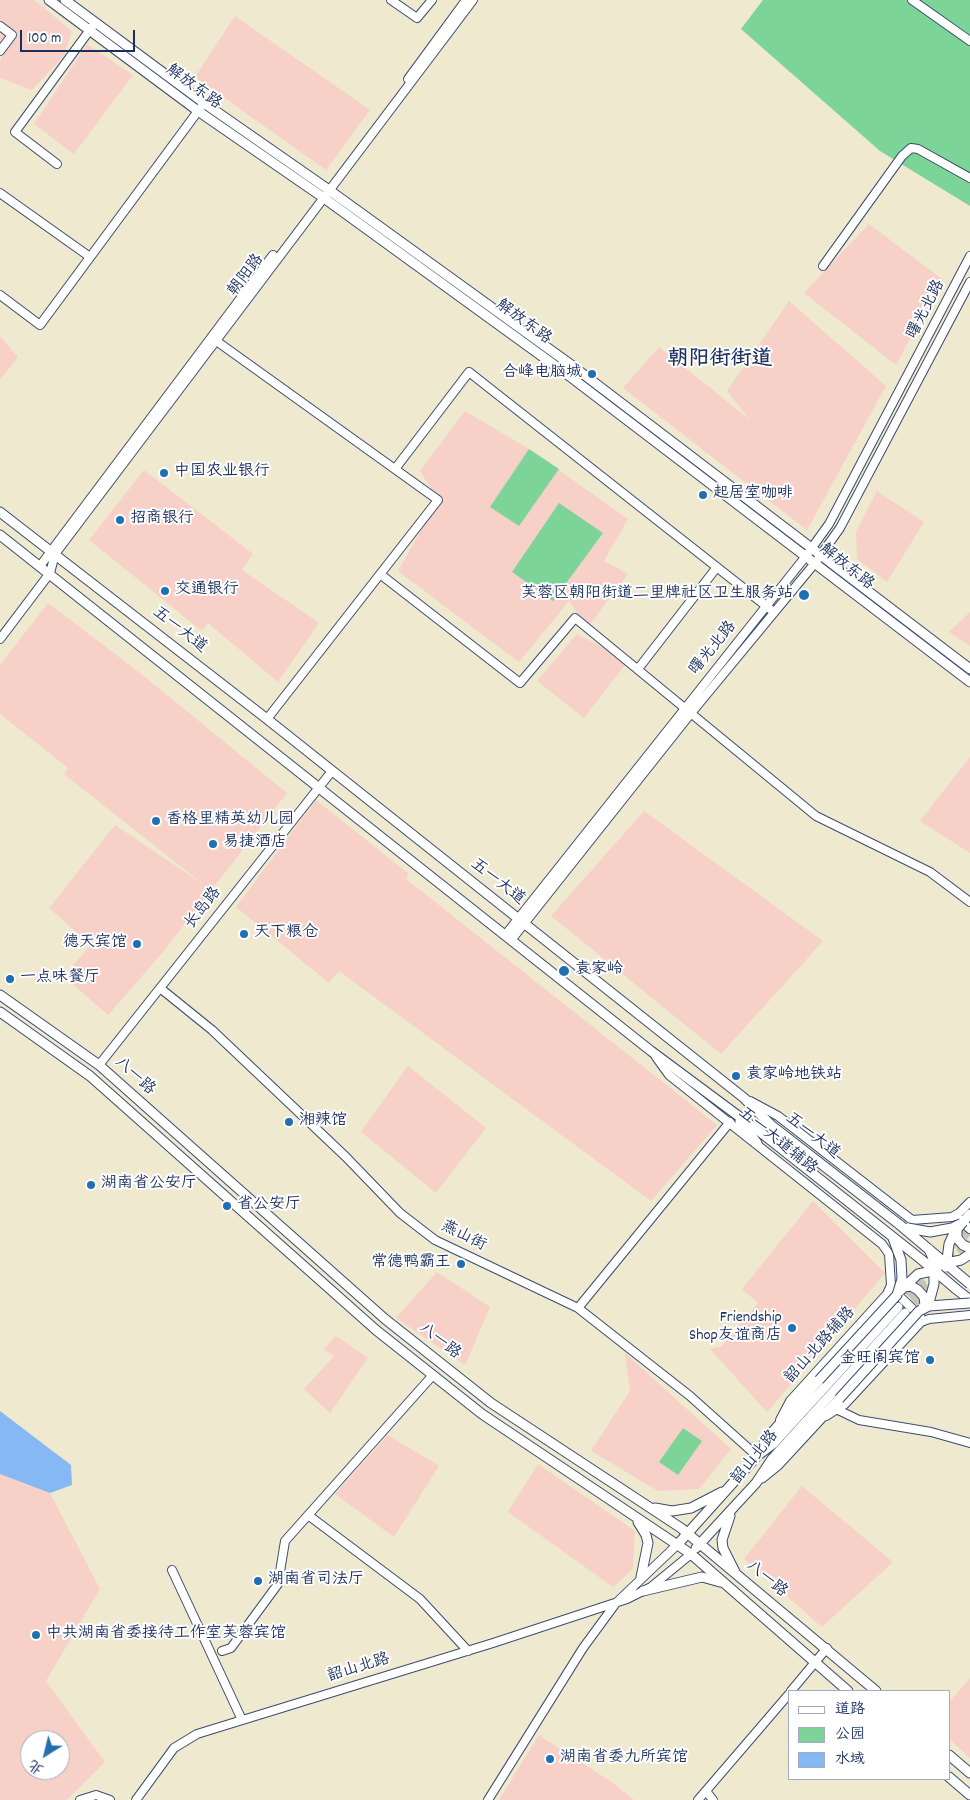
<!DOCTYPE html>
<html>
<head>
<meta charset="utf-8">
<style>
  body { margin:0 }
  #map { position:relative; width:970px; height:1800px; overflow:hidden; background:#eee9cf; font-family:Dekko,"LXGW WenKai TC",sans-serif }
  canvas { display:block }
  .legend { position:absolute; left:788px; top:1690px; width:162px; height:90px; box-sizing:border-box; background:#fff; border:1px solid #a4acbf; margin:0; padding:6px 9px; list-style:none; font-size:15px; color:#1b2f5e }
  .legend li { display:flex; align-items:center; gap:10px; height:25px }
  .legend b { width:25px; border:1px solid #a4acbf }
  .north { position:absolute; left:20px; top:1730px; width:50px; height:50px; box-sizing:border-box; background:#fff; border:1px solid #a4acbf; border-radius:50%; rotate:216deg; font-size:14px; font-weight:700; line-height:20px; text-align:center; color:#1b2f5e }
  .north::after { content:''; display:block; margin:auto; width:18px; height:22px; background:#1f6fb2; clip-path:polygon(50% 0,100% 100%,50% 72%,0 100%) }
  .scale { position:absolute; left:20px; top:30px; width:115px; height:22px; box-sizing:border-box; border:2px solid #1b2f5e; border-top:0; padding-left:6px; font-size:15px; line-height:18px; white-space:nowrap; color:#1b2f5e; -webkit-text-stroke:4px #fff; paint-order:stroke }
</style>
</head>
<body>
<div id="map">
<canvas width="970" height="1800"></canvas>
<ul class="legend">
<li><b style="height:6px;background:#fff"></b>道路</li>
<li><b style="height:14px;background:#7cd499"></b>公园</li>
<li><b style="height:14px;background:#86b9f4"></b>水域</li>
</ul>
<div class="north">北</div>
<div class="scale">100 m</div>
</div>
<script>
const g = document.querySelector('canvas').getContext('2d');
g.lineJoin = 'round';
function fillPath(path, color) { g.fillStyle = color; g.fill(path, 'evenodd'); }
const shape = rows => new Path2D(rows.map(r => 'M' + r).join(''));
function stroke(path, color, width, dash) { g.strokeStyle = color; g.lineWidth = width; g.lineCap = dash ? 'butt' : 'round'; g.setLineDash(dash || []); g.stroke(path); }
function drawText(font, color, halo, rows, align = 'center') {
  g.font = font + ' Dekko,"LXGW WenKai TC",sans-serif'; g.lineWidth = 4; g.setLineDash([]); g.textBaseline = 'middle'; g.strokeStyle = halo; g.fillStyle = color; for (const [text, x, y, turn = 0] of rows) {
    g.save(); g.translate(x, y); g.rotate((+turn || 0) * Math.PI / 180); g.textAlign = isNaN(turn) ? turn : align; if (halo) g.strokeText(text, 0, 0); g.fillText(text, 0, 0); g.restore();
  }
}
fillPath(shape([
  [0,0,34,0,72,31,64,56,32,90,0,78,0,61,10,38,0,51],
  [235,16,370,110,326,170,195,77],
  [87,44,133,75,74,154,34,124],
  [869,224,942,279,896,365,804,293],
  [789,301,886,386,807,530,623,388,659,347,750,420,727,391],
  [0,336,18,357,0,380],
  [465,411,529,449,628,519,604,561,628,574,587,628,569,601,519,662,398,571,438,500,420,471],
  [144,470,253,554,242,570,319,623,278,682,208,623,202,631,89,540],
  [877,491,924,522,887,582,857,559,856,532],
  [48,603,140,673,287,793,163,952,108,1015,63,976,91,945,49,908,115,825,204,885,64,774,68,768,0,714,0,665],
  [970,612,970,646,949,632],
  [577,634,628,661,584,718,537,681],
  [970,757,970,853,920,821],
  [316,800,409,874,406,879,717,1125,651,1201,339,971,329,983,236,907],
  [644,811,823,941,721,1054,551,916],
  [408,1066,486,1128,436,1193,361,1132],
  [813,1201,885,1273,767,1412,710,1349,721,1347,758,1303,742,1289],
  [437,1272,490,1307,465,1365,396,1318],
  [336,1336,368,1358,330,1413,304,1389,334,1356,324,1349],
  [625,1353,731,1449,699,1489,658,1491,591,1451,630,1391],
  [388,1435,439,1466,394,1537,335,1494],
  [538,1464,635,1531,633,1569,613,1587,508,1512],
  [0,1474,50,1493,100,1589,46,1681,105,1762,67,1800,0,1800],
  [30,1740,60,1740,60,1770,30,1770],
  [802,1486,893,1562,822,1627,744,1559],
  [970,1678,970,1758,949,1739,949,1702],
  [539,1735,613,1783,634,1800,499,1800]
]), '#f7d1c7');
fillPath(shape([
  [763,0,970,0,970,206,880,151,741,29],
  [529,449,559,469,519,526,490,507],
  [559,503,603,533,553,601,512,572],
  [683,1428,702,1441,678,1475,659,1462]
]), '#7cd499');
fillPath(shape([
  [0,1411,71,1465,72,1485,50,1493,0,1474]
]), '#86b9f4');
stroke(shape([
  [945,1256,970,1229],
  [899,1306,933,1269],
  [905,1313,970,1242]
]), '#c4c4b8', 9, [9, 4.5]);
const minor = shape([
  [391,0,417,18,432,0],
  [912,0,970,41],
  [0,26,12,35,0,51],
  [408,79,466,0],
  [57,164,15,132,92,27],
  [0,193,90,257],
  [823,266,902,156,911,148,918,149,970,178],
  [0,295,40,325,204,103],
  [215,340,438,500,267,719],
  [395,469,469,372,770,609],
  [40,566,273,255],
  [380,574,520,683,575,618,816,816,930,872,970,902],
  [0,639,50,573,55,554,473,0],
  [638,669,717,567],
  [506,934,806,556,829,524,970,256],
  [512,939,692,712,815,563,840,528,970,282],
  [160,988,212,1030,346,1157,400,1213,435,1240,578,1308,690,1396,757,1456],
  [656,1057,669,1075,882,1244,889,1254,891,1285,887,1294,790,1401,780,1420],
  [99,1065,332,771],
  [750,1101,778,1116,912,1220,952,1217,959,1213,970,1202],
  [959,1219,970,1229],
  [894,1291,920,1316],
  [578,1308,730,1122],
  [836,1409,859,1420,931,1432,970,1443],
  [826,1416,845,1404,921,1322,929,1319,970,1315],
  [308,1515,420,1599,468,1651],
  [172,1570,242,1720],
  [222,1651,231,1648,278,1584,285,1541,433,1375],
  [791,1691,827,1648],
  [706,1791,713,1800],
  [80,1800,96,1795,110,1800],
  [136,1800,174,1748,197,1734,493,1643,627,1599,651,1587,691,1554],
  [488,1800,583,1648,616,1603,678,1544],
  [698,1800,789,1694]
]);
const major = shape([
  [49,0,198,111,324,198,568,375,970,682],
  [65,0,204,103,329,190,574,367,970,669],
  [0,512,267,719,744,1098,771,1125,900,1225],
  [0,535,651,1051,764,1135],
  [0,995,99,1065,385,1319,491,1403,681,1528,876,1691],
  [0,1012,90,1076,376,1330,482,1414,691,1554,848,1691],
  [740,1121,757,1143],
  [963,1222,970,1214],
  [956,1289,970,1300],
  [759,1452,767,1438,819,1380],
  [762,1478,778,1465,839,1399],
  [655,1508,672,1511,691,1508,722,1492],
  [730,1516,722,1540,723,1548,735,1572],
  [638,1522,646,1535,648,1543,641,1577],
  [678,1544,757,1456,773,1444,898,1307],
  [696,1548,756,1483,772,1459,905,1313],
  [643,1591,702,1577,720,1582],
  [949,1755,970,1773],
  [949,1777,970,1795]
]);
stroke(minor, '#3b4b6f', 10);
stroke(major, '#3b4b6f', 11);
stroke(minor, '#fff', 8);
stroke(major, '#fff', 9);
const majorBridge = shape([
  [764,1135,922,1260,956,1289],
  [900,1225,970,1284],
  [908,1228,930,1232,952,1228,960,1224],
  [957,1228,957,1238,963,1245,970,1248],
  [942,1264,961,1260,970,1254],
  [946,1267,949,1244,954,1233,963,1222],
  [904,1287,911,1286,918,1290,924,1297,925,1305],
  [900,1291,918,1274,937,1270],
  [923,1307,930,1299,934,1284,934,1261,929,1249],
  [819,1380,897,1295,902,1279,901,1260,893,1238],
  [839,1399,919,1311,929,1306,970,1303]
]);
stroke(majorBridge, '#3b4b6f', 11, []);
stroke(majorBridge, '#fff', 9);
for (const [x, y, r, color] of [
  [592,374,5,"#1f6fb2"],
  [164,473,5,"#1f6fb2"],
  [703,495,5,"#1f6fb2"],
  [120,520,5,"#1f6fb2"],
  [165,591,5,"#1f6fb2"],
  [804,595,6,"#1f6fb2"],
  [156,821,5,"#1f6fb2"],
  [213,844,5,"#1f6fb2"],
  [244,934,5,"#1f6fb2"],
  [137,944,5,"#1f6fb2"],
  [564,971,6,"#1f6fb2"],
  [10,979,5,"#1f6fb2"],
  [736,1076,5,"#1f6fb2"],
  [289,1122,5,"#1f6fb2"],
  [91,1185,5,"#1f6fb2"],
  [227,1206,5,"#1f6fb2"],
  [461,1264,5,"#1f6fb2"],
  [792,1328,5,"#1f6fb2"],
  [930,1360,5,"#1f6fb2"],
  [258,1581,5,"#1f6fb2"],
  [36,1635,5,"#1f6fb2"],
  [550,1759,5,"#1f6fb2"]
]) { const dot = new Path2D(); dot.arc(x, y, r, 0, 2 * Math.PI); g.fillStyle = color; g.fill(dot); stroke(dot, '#fff', 2); }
drawText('16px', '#1b2f5e', '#fff', [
  ["解放东路",193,88,36],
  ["朝阳路",247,276,-53],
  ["曙光北路",927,310,-63],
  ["解放东路",523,323,36],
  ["解放东路",846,568,38],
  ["五一大道",179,631,38],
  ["曙光北路",714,649,-51],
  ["五一大道",497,883,38],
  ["长岛路",204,909,-52],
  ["八一路",134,1077,42],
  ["五一大道",812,1137,38],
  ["五一大道辅路",777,1142,39],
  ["燕山街",463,1237,27],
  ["八一路",439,1342,38],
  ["韶山北路辅路",821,1346,-48],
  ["韶山北路",756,1458,-51],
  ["八一路",766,1580,39],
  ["韶山北路",359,1669,-17]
]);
drawText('16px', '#1b2f5e', '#fff', [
  ["合峰电脑城",582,374,"right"],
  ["中国农业银行",174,473],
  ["起居室咖啡",713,495],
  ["招商银行",130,520],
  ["交通银行",175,591],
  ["芙蓉区朝阳街道二里牌社区卫生服务站",793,595,"right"],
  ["香格里精英幼儿园",166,821],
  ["易捷酒店",223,844],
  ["天下粮仓",254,934],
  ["德天宾馆",127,944,"right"],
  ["袁家岭",575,971],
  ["一点味餐厅",20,979],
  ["袁家岭地铁站",746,1076],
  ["湘辣馆",299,1122],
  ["湖南省公安厅",101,1185],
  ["省公安厅",237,1206],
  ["常德鸭霸王",451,1264,"right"],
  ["Friendship",782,1319,"right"],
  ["Shop友谊商店",782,1337,"right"],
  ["金旺阁宾馆",920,1360,"right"],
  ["湖南省司法厅",268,1581],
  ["中共湖南省委接待工作室芙蓉宾馆",46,1635],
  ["湖南省委九所宾馆",560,1759]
], 'left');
drawText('bold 21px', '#1b2f5e', '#fff', [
  ["朝阳街街道",720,361]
]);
</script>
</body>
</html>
